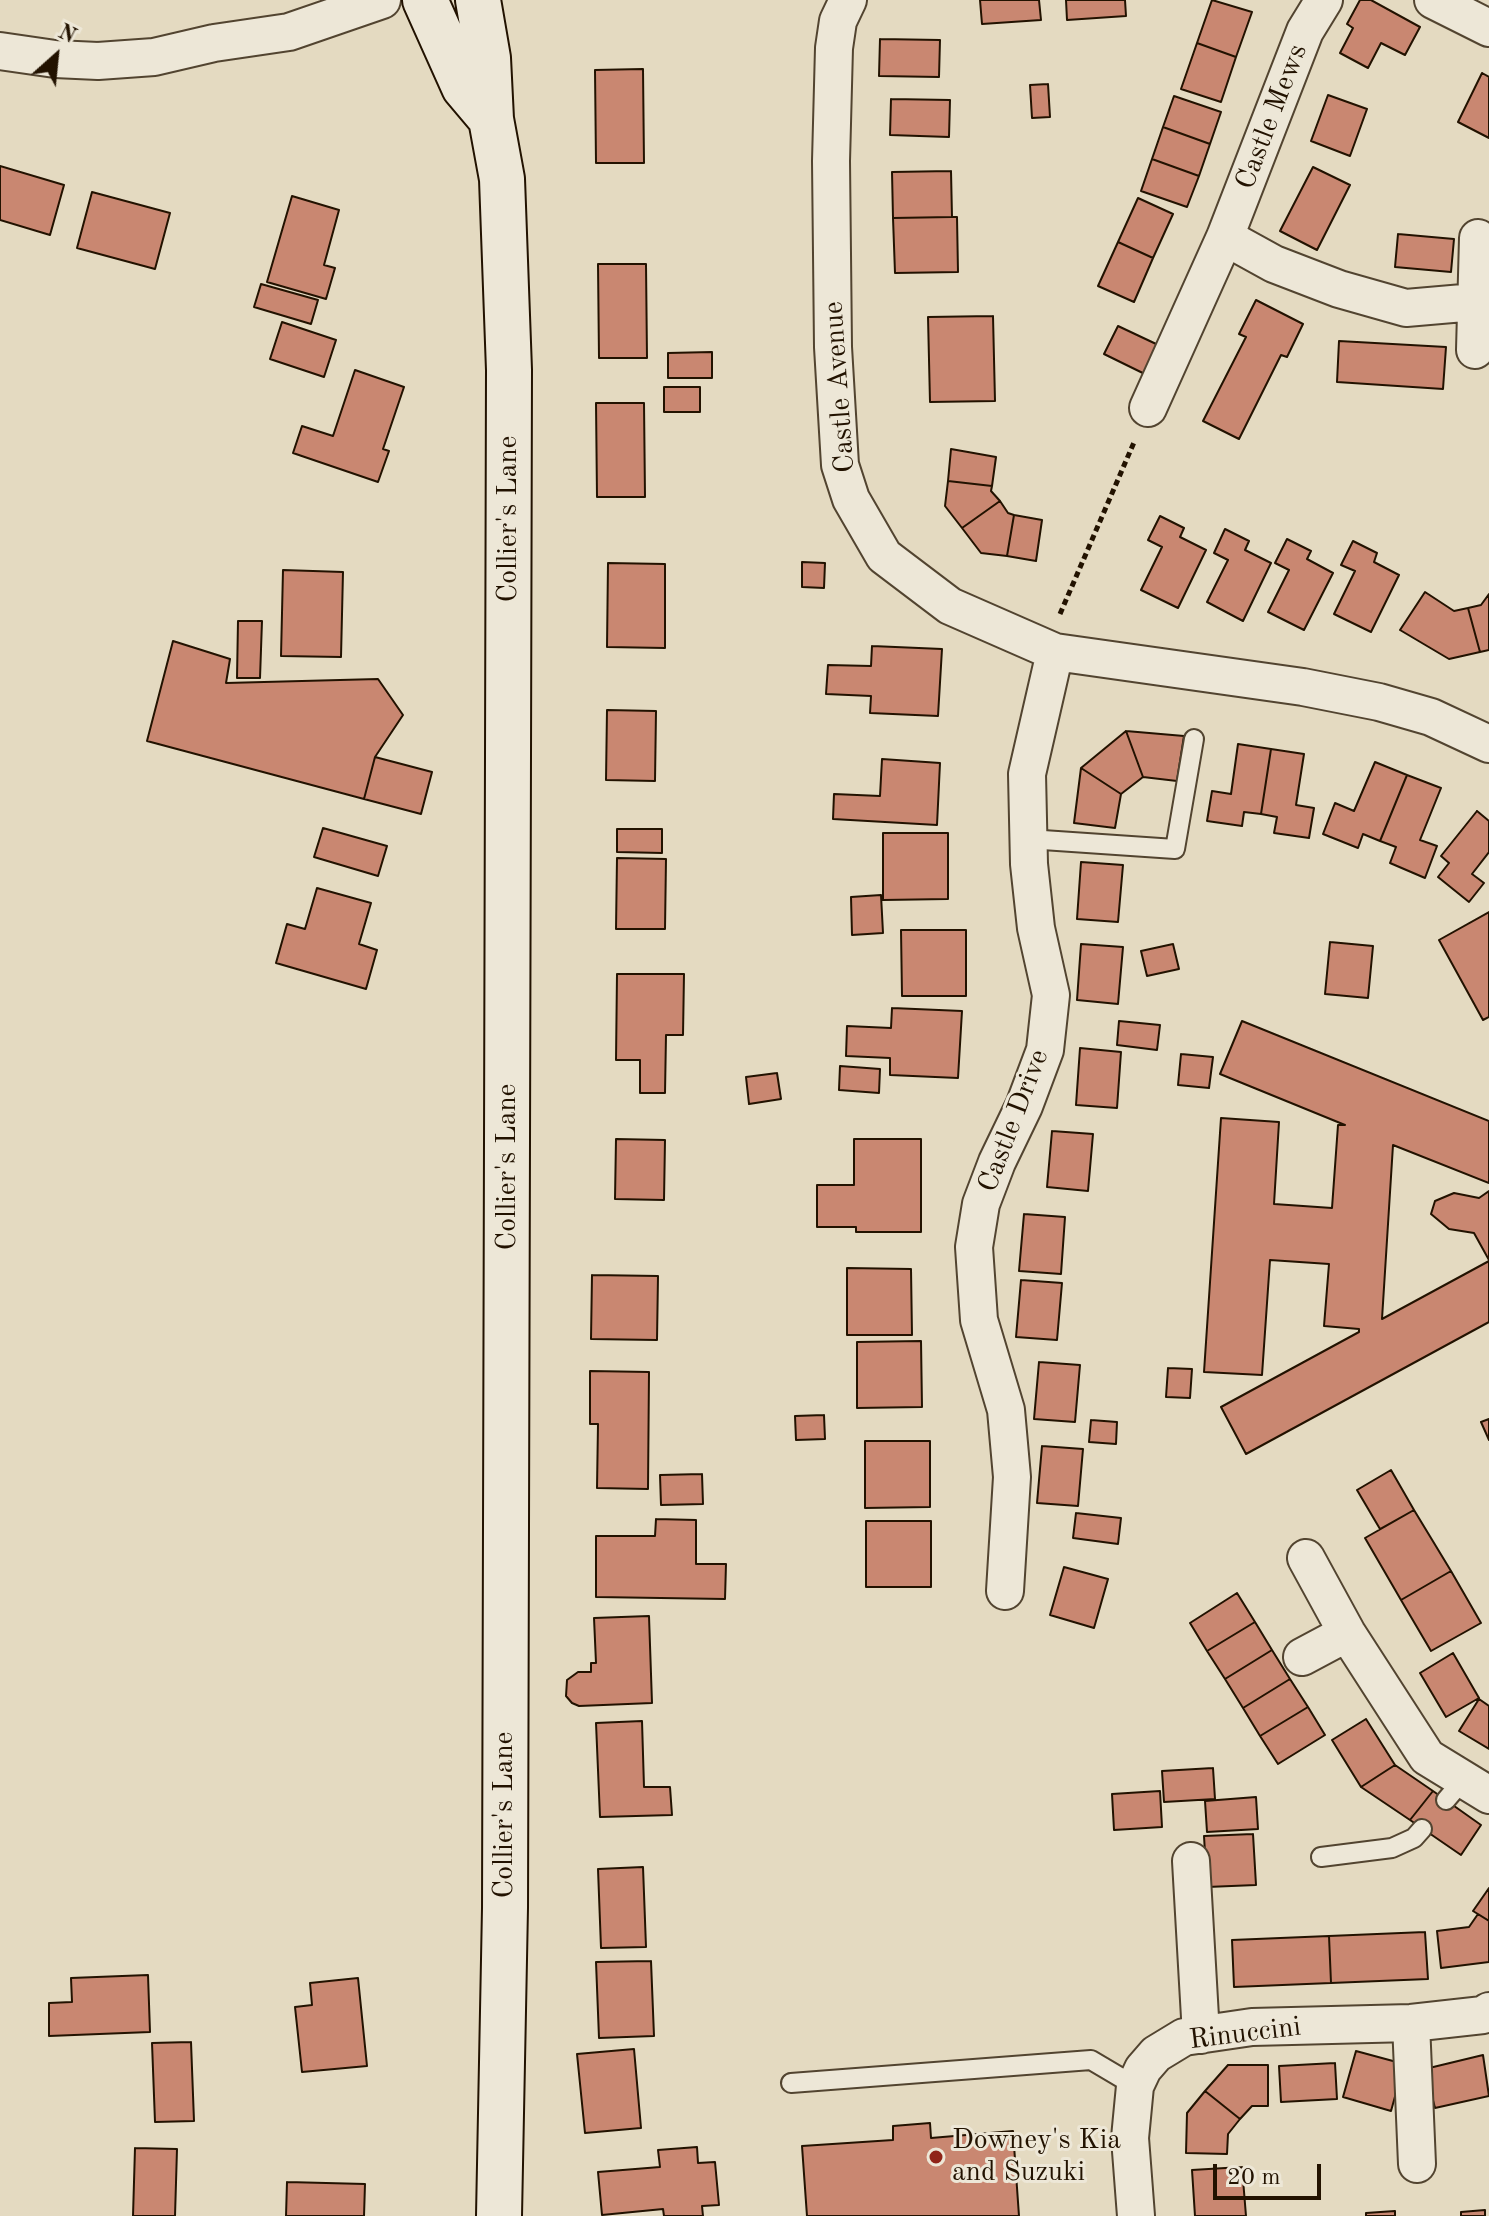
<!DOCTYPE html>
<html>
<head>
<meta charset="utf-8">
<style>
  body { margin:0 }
  #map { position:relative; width:1489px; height:2216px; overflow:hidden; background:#e4dac1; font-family:"Old Standard TT",serif }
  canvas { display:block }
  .north { position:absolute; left:16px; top:16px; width:80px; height:80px; -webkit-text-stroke:6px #ede7d7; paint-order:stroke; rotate:27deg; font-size:22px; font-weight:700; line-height:32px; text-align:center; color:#221200 }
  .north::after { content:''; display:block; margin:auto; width:28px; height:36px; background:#221200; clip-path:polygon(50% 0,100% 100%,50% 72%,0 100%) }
  .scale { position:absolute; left:1213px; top:2164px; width:108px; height:36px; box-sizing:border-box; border:4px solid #221200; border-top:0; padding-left:10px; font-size:24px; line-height:28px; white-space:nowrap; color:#221200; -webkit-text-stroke:6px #ede7d7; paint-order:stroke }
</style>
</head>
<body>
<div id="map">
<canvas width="1489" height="2216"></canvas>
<div class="north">N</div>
<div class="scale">20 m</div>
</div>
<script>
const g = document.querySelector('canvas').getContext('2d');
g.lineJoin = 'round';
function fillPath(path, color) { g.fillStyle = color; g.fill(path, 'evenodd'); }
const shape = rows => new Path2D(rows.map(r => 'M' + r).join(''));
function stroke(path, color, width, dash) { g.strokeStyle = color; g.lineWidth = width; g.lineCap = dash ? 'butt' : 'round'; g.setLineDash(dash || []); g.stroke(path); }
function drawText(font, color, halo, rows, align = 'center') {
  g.font = font + ' "Old Standard TT",serif'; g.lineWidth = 6; g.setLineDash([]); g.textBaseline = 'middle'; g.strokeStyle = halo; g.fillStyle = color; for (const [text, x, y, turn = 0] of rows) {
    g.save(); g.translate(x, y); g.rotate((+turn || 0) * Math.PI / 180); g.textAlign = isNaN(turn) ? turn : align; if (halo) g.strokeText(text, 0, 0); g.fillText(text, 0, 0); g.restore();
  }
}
const building = shape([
  [980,0,1039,0,1041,20,982,24,980,0],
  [1066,0,1125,0,1126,16,1067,20,1066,0],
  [1212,0,1252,12,1236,57,1197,43,1212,0],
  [1360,0,1371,0,1420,27,1405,55,1381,43,1368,68,1340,53,1353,28,1347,24,1360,0],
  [880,39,940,40,939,77,879,76,880,39],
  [1197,43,1236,57,1221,102,1181,89,1197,43],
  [643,69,644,163,596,163,595,70,643,69],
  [1482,73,1489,77,1489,138,1458,122,1482,73],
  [1048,84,1050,117,1032,118,1030,85,1048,84],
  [1328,95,1367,109,1350,156,1311,141,1328,95],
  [1174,96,1221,112,1210,144,1163,127,1174,96],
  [891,99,950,100,949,137,890,135,891,99],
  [1163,127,1210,144,1199,176,1152,159,1163,127],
  [1152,159,1199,176,1187,207,1141,191,1152,159],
  [0,166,64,185,50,235,0,220,0,166],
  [1313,167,1350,185,1317,250,1280,231,1313,167],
  [951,171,952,217,893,218,892,172,951,171],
  [92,192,170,213,155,269,77,248,92,192],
  [292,196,339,210,324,265,335,268,326,299,267,282,292,196],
  [1138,198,1173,214,1153,258,1118,242,1138,198],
  [952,217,957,217,958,272,895,273,893,218,952,217],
  [1398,234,1454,239,1451,272,1395,267,1398,234],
  [1118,242,1153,258,1134,302,1098,286,1118,242],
  [598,264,646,264,647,358,599,358,598,264],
  [261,284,318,300,311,324,254,307,261,284],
  [1256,300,1303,324,1287,357,1281,355,1239,439,1203,421,1246,337,1239,334,1256,300],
  [993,316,995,401,930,402,928,317,993,316],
  [282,322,336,340,324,377,270,359,282,322],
  [1118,326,1171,351,1157,380,1104,354,1118,326],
  [1339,341,1446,347,1443,389,1337,382,1339,341],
  [712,352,712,378,668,378,668,353,712,352],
  [355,370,404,387,383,449,389,451,378,482,293,453,302,426,333,436,355,370],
  [664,387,700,387,700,412,664,412,664,387],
  [596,403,644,403,645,497,597,497,596,403],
  [951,449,996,457,992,486,948,481,951,449],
  [948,481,992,486,991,491,1000,501,962,528,945,506,948,481],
  [1000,501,1008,513,1014,515,1007,556,981,553,962,528,1000,501],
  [1014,515,1042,520,1036,561,1007,556,1014,515],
  [1160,516,1184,528,1180,537,1206,550,1178,608,1141,590,1162,547,1148,540,1160,516],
  [1225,529,1249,541,1245,550,1271,563,1243,621,1207,602,1228,560,1214,553,1225,529],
  [1287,539,1311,551,1307,559,1333,573,1304,630,1268,612,1289,570,1275,563,1287,539],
  [1353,541,1377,553,1374,562,1399,575,1371,632,1334,614,1355,571,1341,565,1353,541],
  [802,562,825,563,824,588,802,587,802,562],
  [608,563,665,564,665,648,607,647,608,563],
  [283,570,343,572,341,657,281,656,283,570],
  [1425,592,1454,611,1468,608,1480,652,1449,659,1400,630,1425,592],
  [1489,594,1489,650,1480,652,1468,608,1481,605,1489,594],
  [238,621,262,621,260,678,237,678,238,621],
  [173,641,230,659,226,683,378,679,403,715,375,757,364,799,147,741,173,641],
  [872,646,942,649,938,716,870,713,871,696,826,694,828,665,871,666,872,646],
  [607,710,656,711,655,781,606,780,607,710],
  [1126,731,1143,777,1121,794,1081,768,1126,731],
  [1126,731,1184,736,1177,781,1143,777,1126,731],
  [1238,744,1271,749,1261,814,1244,812,1242,826,1207,821,1212,791,1231,794,1238,744],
  [1271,749,1304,754,1296,805,1314,808,1309,838,1274,833,1277,817,1261,814,1271,749],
  [375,757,432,772,421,814,364,799,375,757],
  [882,759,940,763,937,825,833,819,834,794,880,796,882,759],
  [1375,762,1407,775,1380,841,1363,834,1358,848,1323,834,1335,803,1354,811,1375,762],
  [1081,768,1121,794,1115,828,1074,823,1081,768],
  [1407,775,1441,788,1420,840,1437,846,1425,878,1390,863,1396,847,1380,841,1407,775],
  [1477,811,1489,821,1489,852,1472,874,1484,883,1469,902,1438,877,1449,863,1441,856,1477,811],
  [323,828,387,846,378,876,314,857,323,828],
  [617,829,662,829,662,853,617,852,617,829],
  [883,833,948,833,948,899,883,900,883,833],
  [617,858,666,859,665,929,616,929,617,858],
  [1081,862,1123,865,1118,922,1077,919,1081,862],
  [317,888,371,903,359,944,377,950,366,989,276,963,287,924,305,929,317,888],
  [881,895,883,933,852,935,851,897,881,895],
  [1489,912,1489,1017,1483,1020,1439,940,1489,912],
  [901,930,966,930,966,996,902,996,901,930],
  [1330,942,1373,946,1368,998,1325,994,1330,942],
  [1081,944,1123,947,1118,1004,1077,1000,1081,944],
  [1173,944,1179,969,1147,976,1141,951,1173,944],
  [617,974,684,974,683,1035,666,1035,665,1093,640,1093,640,1060,616,1060,617,974],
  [892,1008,962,1011,958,1078,890,1075,890,1058,846,1056,847,1026,891,1028,892,1008],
  [1119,1021,1160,1025,1157,1050,1117,1045,1119,1021],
  [1242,1021,1489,1121,1489,1183,1393,1145,1382,1319,1489,1261,1489,1322,1246,1454,1221,1407,1359,1332,1359,1329,1324,1326,1329,1264,1270,1260,1262,1375,1204,1372,1221,1118,1279,1122,1274,1204,1332,1208,1338,1125,1345,1125,1220,1074,1242,1021],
  [1080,1048,1121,1052,1117,1108,1076,1105,1080,1048],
  [1181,1054,1213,1057,1209,1088,1178,1085,1181,1054],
  [840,1066,880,1069,879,1093,839,1090,840,1066],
  [777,1073,781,1099,749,1104,746,1077,777,1073],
  [1052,1131,1093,1134,1088,1191,1047,1187,1052,1131],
  [616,1139,665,1140,664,1200,615,1199,616,1139],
  [854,1139,921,1139,921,1232,856,1232,856,1227,817,1227,817,1185,854,1185,854,1139],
  [1489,1191,1489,1260,1474,1233,1449,1229,1431,1214,1435,1201,1454,1193,1479,1198,1489,1191],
  [1024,1214,1065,1217,1061,1274,1019,1271,1024,1214],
  [847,1268,911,1269,912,1335,847,1335,847,1268],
  [592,1275,658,1276,657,1340,591,1339,592,1275],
  [1021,1280,1062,1283,1057,1340,1016,1337,1021,1280],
  [921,1341,922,1407,857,1408,857,1342,921,1341],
  [1039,1362,1080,1365,1075,1422,1034,1419,1039,1362],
  [1168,1368,1192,1369,1190,1398,1166,1397,1168,1368],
  [590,1371,649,1372,648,1489,597,1488,598,1424,590,1424,590,1371],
  [824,1415,825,1439,796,1440,795,1416,824,1415],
  [1489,1419,1489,1440,1481,1422,1489,1419],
  [1091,1420,1117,1422,1116,1444,1089,1442,1091,1420],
  [865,1441,930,1441,930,1507,865,1508,865,1441],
  [1042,1446,1083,1449,1078,1506,1037,1503,1042,1446],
  [1391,1470,1414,1510,1380,1529,1357,1490,1391,1470],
  [702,1474,703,1504,661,1505,660,1475,702,1474],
  [1414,1510,1451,1571,1401,1600,1365,1538,1414,1510],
  [1076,1513,1121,1518,1118,1544,1073,1538,1076,1513],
  [656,1519,696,1520,696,1564,726,1564,725,1599,596,1597,596,1536,655,1536,656,1519],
  [866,1521,931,1521,931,1587,866,1587,866,1521],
  [1064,1567,1108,1579,1094,1628,1050,1615,1064,1567],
  [1451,1571,1481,1623,1431,1651,1401,1600,1451,1571],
  [1237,1593,1255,1622,1207,1651,1190,1623,1237,1593],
  [649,1616,652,1703,579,1706,572,1703,566,1696,567,1680,578,1672,591,1672,591,1663,596,1663,594,1618,649,1616],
  [1255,1622,1272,1650,1225,1679,1207,1651,1255,1622],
  [1272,1650,1290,1679,1243,1708,1225,1679,1272,1650],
  [1453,1653,1479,1698,1446,1717,1420,1673,1453,1653],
  [1290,1679,1308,1707,1260,1736,1243,1708,1290,1679],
  [1479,1699,1489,1706,1489,1749,1459,1731,1479,1699],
  [1308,1707,1325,1735,1278,1764,1260,1736,1308,1707],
  [1366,1719,1395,1765,1361,1787,1332,1740,1366,1719],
  [642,1721,644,1787,670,1787,672,1815,600,1817,596,1723,642,1721],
  [1395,1765,1433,1791,1410,1820,1361,1787,1395,1765],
  [1213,1768,1215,1799,1164,1802,1162,1771,1213,1768],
  [1160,1791,1162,1827,1114,1830,1112,1794,1160,1791],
  [1433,1791,1481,1825,1461,1855,1410,1820,1433,1791],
  [1256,1797,1258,1829,1207,1832,1205,1801,1256,1797],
  [1253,1834,1256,1885,1207,1887,1204,1836,1253,1834],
  [643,1867,646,1947,601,1948,598,1869,643,1867],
  [1489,1888,1489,1921,1473,1911,1489,1888],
  [1478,1914,1489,1921,1489,1962,1441,1968,1437,1931,1469,1927,1478,1914],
  [1425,1932,1428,1979,1331,1983,1329,1936,1425,1932],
  [1329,1936,1331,1983,1234,1987,1232,1940,1329,1936],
  [651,1961,654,2036,599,2038,596,1962,651,1961],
  [148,1975,150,2032,49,2036,49,2003,72,2002,71,1978,148,1975],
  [358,1978,367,2066,302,2072,295,2007,312,2005,310,1983,358,1978],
  [191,2042,194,2121,155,2122,152,2043,191,2042],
  [634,2049,641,2128,585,2133,577,2054,634,2049],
  [1356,2051,1404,2064,1391,2111,1343,2097,1356,2051],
  [1483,2055,1489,2096,1435,2108,1425,2069,1483,2055],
  [1335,2063,1337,2099,1281,2102,1279,2066,1335,2063],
  [1228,2065,1268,2065,1268,2106,1252,2106,1240,2119,1205,2091,1228,2065],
  [1205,2091,1240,2119,1228,2134,1227,2154,1186,2153,1187,2113,1205,2091],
  [930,2123,931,2138,1013,2131,1019,2216,807,2216,802,2146,893,2140,893,2126,930,2123],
  [697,2147,698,2163,715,2162,719,2205,702,2206,703,2216,664,2216,663,2209,602,2215,598,2172,660,2167,658,2150,697,2147],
  [135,2148,177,2149,175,2216,133,2216,135,2148],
  [1242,2167,1246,2216,1195,2216,1192,2170,1242,2167],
  [287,2182,365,2184,364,2216,286,2216,287,2182],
  [1485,2210,1485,2216,1461,2216,1461,2212,1485,2210],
  [1395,2211,1395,2216,1366,2216,1366,2213,1395,2211]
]);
fillPath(building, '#c98771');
stroke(building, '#221200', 2);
const lane = shape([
  [1028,839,1175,849,1194,739],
  [1446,1800,1464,1779],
  [1321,1857,1392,1848,1414,1838,1422,1829],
  [791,2083,1091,2060,1135,2086]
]);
const street = shape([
  [848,0,838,21,834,48,831,161,833,347,840,465,851,499,884,556,950,606,1055,652,1303,687,1379,702,1431,717,1489,744],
  [1433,0,1489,28],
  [0,51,55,59,98,61,154,57,214,43,289,32,382,0],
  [1225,237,1274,264,1339,289,1406,308,1475,302],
  [1475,350,1478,238],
  [1148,408,1225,237,1305,31,1324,0],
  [1306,1558,1347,1633,1427,1757,1489,1795],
  [1005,1591,1012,1477,1006,1410,979,1320,974,1247,981,1204,997,1162,1024,1106,1045,1050,1051,995,1036,928,1029,864,1027,774,1055,652],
  [1302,1657,1347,1633],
  [1191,1861,1201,2035],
  [1411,2023,1417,2164],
  [1136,2216,1130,2138,1135,2086,1143,2069,1156,2054,1184,2037,1252,2027,1411,2023,1483,2015,1489,2011]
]);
const secondary = shape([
  [425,0,464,87,491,119],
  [478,0,488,58,491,119,502,179,509,370,505,1908,499,2216]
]);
stroke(lane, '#524430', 22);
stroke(street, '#524430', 40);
stroke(secondary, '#221200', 48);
stroke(shape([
  [1060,614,1135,440]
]), '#221200', 5, [6, 4]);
stroke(lane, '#ede7d7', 18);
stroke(street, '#ede7d7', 36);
stroke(secondary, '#ede7d7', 44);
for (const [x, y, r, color] of [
  [936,2157,8,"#8f2418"]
]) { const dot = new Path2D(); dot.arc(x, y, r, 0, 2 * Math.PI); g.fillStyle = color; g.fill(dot); stroke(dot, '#ede7d7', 3); }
drawText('28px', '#221200', '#ede7d7', [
  ["Castle Mews",1272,117,-69],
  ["Castle Avenue",840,387,-94],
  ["Collier's Lane",509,519,-90],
  ["Castle Drive",1014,1121,-69],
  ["Collier's Lane",508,1167,-90],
  ["Collier's Lane",505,1815,-90],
  ["Rinuccini",1245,2034,-7]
]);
drawText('28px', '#221200', '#ede7d7', [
  ["Downey's Kia",952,2141],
  ["and Suzuki",952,2173]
], 'left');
</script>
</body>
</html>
